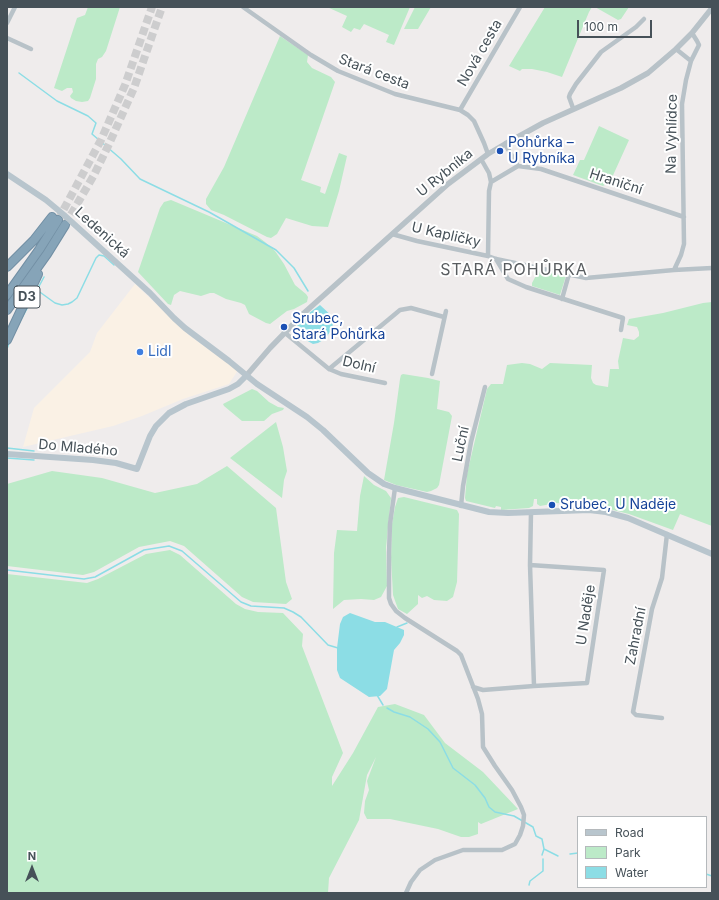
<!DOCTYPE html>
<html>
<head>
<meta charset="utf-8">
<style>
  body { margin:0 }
  #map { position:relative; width:719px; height:900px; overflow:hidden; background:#efecec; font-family:Inter,sans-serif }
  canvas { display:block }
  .frame { position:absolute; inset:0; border:8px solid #465158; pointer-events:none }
  .legend { position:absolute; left:577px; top:816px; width:130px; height:72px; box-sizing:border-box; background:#fff; border:1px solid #b5b9bc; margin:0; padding:5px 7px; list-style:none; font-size:12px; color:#465158 }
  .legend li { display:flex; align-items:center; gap:8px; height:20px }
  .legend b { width:20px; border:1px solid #b5b9bc }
  .north { position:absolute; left:12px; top:848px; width:40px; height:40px; -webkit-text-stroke:3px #fff; paint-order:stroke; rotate:0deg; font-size:11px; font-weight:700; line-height:16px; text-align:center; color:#465158 }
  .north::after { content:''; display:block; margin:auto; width:14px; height:18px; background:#465158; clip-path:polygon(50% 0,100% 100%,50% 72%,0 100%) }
  .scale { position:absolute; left:577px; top:20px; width:75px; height:18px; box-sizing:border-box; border:2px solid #465158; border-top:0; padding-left:5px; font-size:12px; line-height:14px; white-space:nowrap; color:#465158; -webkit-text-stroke:3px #fff; paint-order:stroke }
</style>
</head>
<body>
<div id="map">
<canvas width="719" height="900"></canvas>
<div class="frame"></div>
<ul class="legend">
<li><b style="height:5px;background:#b8c5cd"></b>Road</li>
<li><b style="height:11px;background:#bceac8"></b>Park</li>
<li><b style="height:11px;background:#8cdde5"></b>Water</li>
</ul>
<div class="north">N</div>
<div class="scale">100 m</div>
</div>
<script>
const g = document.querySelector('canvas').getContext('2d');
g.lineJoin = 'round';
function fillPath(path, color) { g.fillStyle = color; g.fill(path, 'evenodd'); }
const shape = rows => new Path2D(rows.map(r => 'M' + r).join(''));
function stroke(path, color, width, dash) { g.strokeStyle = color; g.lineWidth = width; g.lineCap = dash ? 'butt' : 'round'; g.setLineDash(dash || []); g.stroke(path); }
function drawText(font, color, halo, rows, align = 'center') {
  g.font = font + ' Inter,sans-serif'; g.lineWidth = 4; g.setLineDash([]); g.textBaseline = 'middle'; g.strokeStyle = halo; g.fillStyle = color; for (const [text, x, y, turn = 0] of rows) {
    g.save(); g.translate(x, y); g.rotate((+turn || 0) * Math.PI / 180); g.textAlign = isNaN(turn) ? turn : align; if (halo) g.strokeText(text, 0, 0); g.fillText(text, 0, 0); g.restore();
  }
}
fillPath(shape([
  [135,284,190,336,238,370,229,384,183,399,142,416,113,426,23,447,34,408,90,352,97,333]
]), '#faf1e5');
fillPath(shape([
  [88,7,120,7,106,51,102,57,98,59,96,64,96,79,90,98,88,101,82,102,76,101,71,98,70,96,73,92,72,88,67,88,62,91,54,88,77,18,85,15],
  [327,7,410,7,394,45,386,42,389,35,364,24,360,30,354,28,351,32,342,27,347,16],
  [415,7,431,7,418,29,404,29],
  [545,7,592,7,589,12,562,77,547,72,532,69,522,69,520,71,509,66],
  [595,7,629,7,621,19,618,20],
  [280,36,308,55,307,62,312,68,331,77,335,82,301,180,321,187,320,192,325,194,339,153,347,156,339,191,328,227,312,226,286,218,277,234,271,238,267,237,224,215,211,210,206,204,206,199,224,167],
  [599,126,629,140,610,182,603,186,573,175,580,160,584,160],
  [171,200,257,236,265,242,275,251,284,264,295,285,306,294,308,297,307,302,294,309,287,311,270,324,266,323,249,314,245,305,241,303,226,299,214,293,210,293,201,296,180,291,174,295,171,305,168,304,138,272,160,208,164,202],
  [539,270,566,276,560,295,532,286,532,283],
  [712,302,712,526,680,514,673,530,629,514,589,504,557,503,540,506,537,504,537,499,534,499,533,506,529,508,501,510,501,507,496,506,495,508,466,501,465,498,467,474,487,389,491,384,503,384,507,365,522,363,530,364,542,369,550,363,592,365,591,378,593,383,596,385,608,387,610,369,619,369,618,361,623,338,634,340,639,336,639,332,637,327,627,325,629,319,663,313,703,303],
  [403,374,428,378,440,381,437,409,449,412,452,416,439,485,437,488,431,491,427,492,396,485,384,480,394,423,400,379,401,375],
  [252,389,257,391,269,402,278,407,284,408,283,410,272,414,264,421,242,421,224,406,223,404],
  [276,422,283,447,287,471,284,480,282,498,230,458],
  [227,466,276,508,286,582,292,599,286,604,253,602,242,597,184,546,170,541,139,547,94,572,83,575,7,566,7,484,52,471,102,478,155,493,197,484],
  [364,476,374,485,386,491,391,498,386,548,387,586,381,597,374,600,361,599,344,600,333,609,334,553,337,530,357,531,360,496],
  [404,497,457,510,459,514,457,582,453,597,447,601,434,600,427,596,422,598,418,595,418,604,407,614,398,609,393,595,391,558,392,524,395,507,398,498],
  [170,550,180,555,236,604,245,609,258,612,283,613,303,634,302,646,343,753,332,777,332,786,353,753,378,707,395,704,424,715,445,743,483,772,518,809,481,824,478,822,478,834,469,837,461,837,438,829,390,819,367,819,364,813,365,801,369,790,367,781,376,757,367,775,359,820,329,878,328,893,7,893,7,574,87,583,98,579,146,554]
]), '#bceac8');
fillPath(shape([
  [320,305,334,318,332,329,325,339,318,343,313,344,297,335,294,330,305,316],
  [350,613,375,622,385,622,404,630,404,635,400,643,394,650,387,689,380,696,369,697,340,678,337,670,337,648,340,624,343,617]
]), '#8cdde5');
stroke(shape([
  [19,73,57,101,88,116,96,123,92,134,121,159,140,179,209,212,276,250,294,268,308,291],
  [37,290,55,303,62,305,68,304,72,302,77,298,96,258,99,255,104,256,114,265],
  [16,329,44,277],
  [7,349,9,343],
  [7,448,34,451],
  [7,458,34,460],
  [7,570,84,579,95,577,144,550,169,546,182,551,241,602,251,606,284,608,293,612,301,617,328,645,338,648],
  [397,627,407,623],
  [377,695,383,705],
  [387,708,394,712,410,717,428,729,440,742,453,768,475,785,485,798,489,807,495,812,514,816,533,827,536,836,542,839,544,849,542,855],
  [544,849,558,856],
  [570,854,578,853],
  [706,874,712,876],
  [529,885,530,881,543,871,543,859]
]), '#8cdde5', 1.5);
stroke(shape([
  [58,220,101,140,125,85,152,7],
  [65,225,94,175,109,144,134,88,162,7]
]), '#cdcdce', 8, [8, 4]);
const motorway = shape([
  [7,267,34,240,52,217],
  [7,295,39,250,58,220],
  [7,310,47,254,65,225],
  [7,340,38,274]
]);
stroke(motorway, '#728fa4', 10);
stroke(shape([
  [243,7,311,55,338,71,395,94,460,110,468,115,474,121,484,143,488,154],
  [7,23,15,7],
  [7,38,31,49],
  [676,49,691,61],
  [573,108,569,97,570,94,576,84,601,52,636,27,644,19],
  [460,110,520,7],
  [505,144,518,166,541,169,684,217],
  [481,159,489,173,491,182,489,191,488,256],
  [491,182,518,166],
  [392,234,417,241,488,256,496,259,586,278,674,270,712,268],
  [496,259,508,279,526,287,623,318,621,330],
  [674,270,681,255,684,244,682,104,686,80,691,61,699,45,697,41,692,33],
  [562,299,569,274],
  [284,332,329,369,341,374,385,383],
  [329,369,400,310,411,308,444,317],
  [432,374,446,311],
  [395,488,390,524,389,553,389,598,391,604,396,611,405,618,457,651,461,655,478,699,482,714,483,747,495,766,512,790,521,807,524,815,523,826,520,835,515,844,502,850,463,850,435,860,420,870,411,882,406,893],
  [461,506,463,486,471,442,485,387],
  [530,565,604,570,587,683,534,686,530,565,531,512],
  [473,687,483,690,534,686],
  [662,718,636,715,633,712,652,609,662,578,667,534]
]), '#b8c2c8', 4.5);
stroke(shape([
  [246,376,270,348,304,313,448,184,488,154,505,144,543,123,621,88,648,73,676,49,692,33,712,8]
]), '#b8c2c8', 5.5);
stroke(shape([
  [7,174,46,200,64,215,150,293,174,318,185,328,229,361,257,384,307,417,323,430,368,473,384,484,395,488,489,512,508,513,589,510,606,512,628,518,712,554],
  [7,454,93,460,116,463,137,469,150,436,156,426,169,413,186,404,229,389,238,384,246,376]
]), '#b8c5cd', 6);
stroke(motorway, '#86a4b8', 8);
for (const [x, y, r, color] of [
  [500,151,4,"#1a4fb4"],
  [284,327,4,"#1a4fb4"],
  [140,352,4,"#3f7fe0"],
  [552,505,4,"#1a4fb4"]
]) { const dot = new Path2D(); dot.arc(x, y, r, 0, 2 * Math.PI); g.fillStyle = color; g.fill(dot); stroke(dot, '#fff', 1.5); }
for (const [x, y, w] of [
  [27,297,26]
]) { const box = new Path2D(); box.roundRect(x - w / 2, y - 11, w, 22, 3); g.fillStyle = '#fff'; g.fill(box); stroke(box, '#465158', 1); }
drawText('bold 13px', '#465158', null, [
  ["D3",27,297]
]);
drawText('14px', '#465158', '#fff', [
  ["Nová cesta",480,53,-60],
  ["Stará cesta",374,72,21],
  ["Na Vyhlídce",672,134,-89],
  ["U Rybníka",445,173,-39],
  ["Hraniční",616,182,18],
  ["Ledenická",102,233,42],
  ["U Kapličky",446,235,13],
  ["Dolní",359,365,13],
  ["Luční",461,444,-78],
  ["Do Mladého",78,448,5],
  ["U Naděje",586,615,-81],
  ["Zahradní",636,636,-79]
]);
drawText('14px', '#164399', '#fff', [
  ["Pohůrka –",508,143],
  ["U Rybníka",508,159],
  ["Srubec,",292,319],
  ["Stará Pohůrka",292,335],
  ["Srubec, U Naděje",560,505]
], 'left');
drawText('14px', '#366cbe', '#fff', [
  ["Lidl",148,352]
], 'left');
g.letterSpacing = '1px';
drawText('16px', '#595d60', '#fff', [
  ["STARÁ POHŮRKA",514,270]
]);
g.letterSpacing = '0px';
</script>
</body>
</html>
